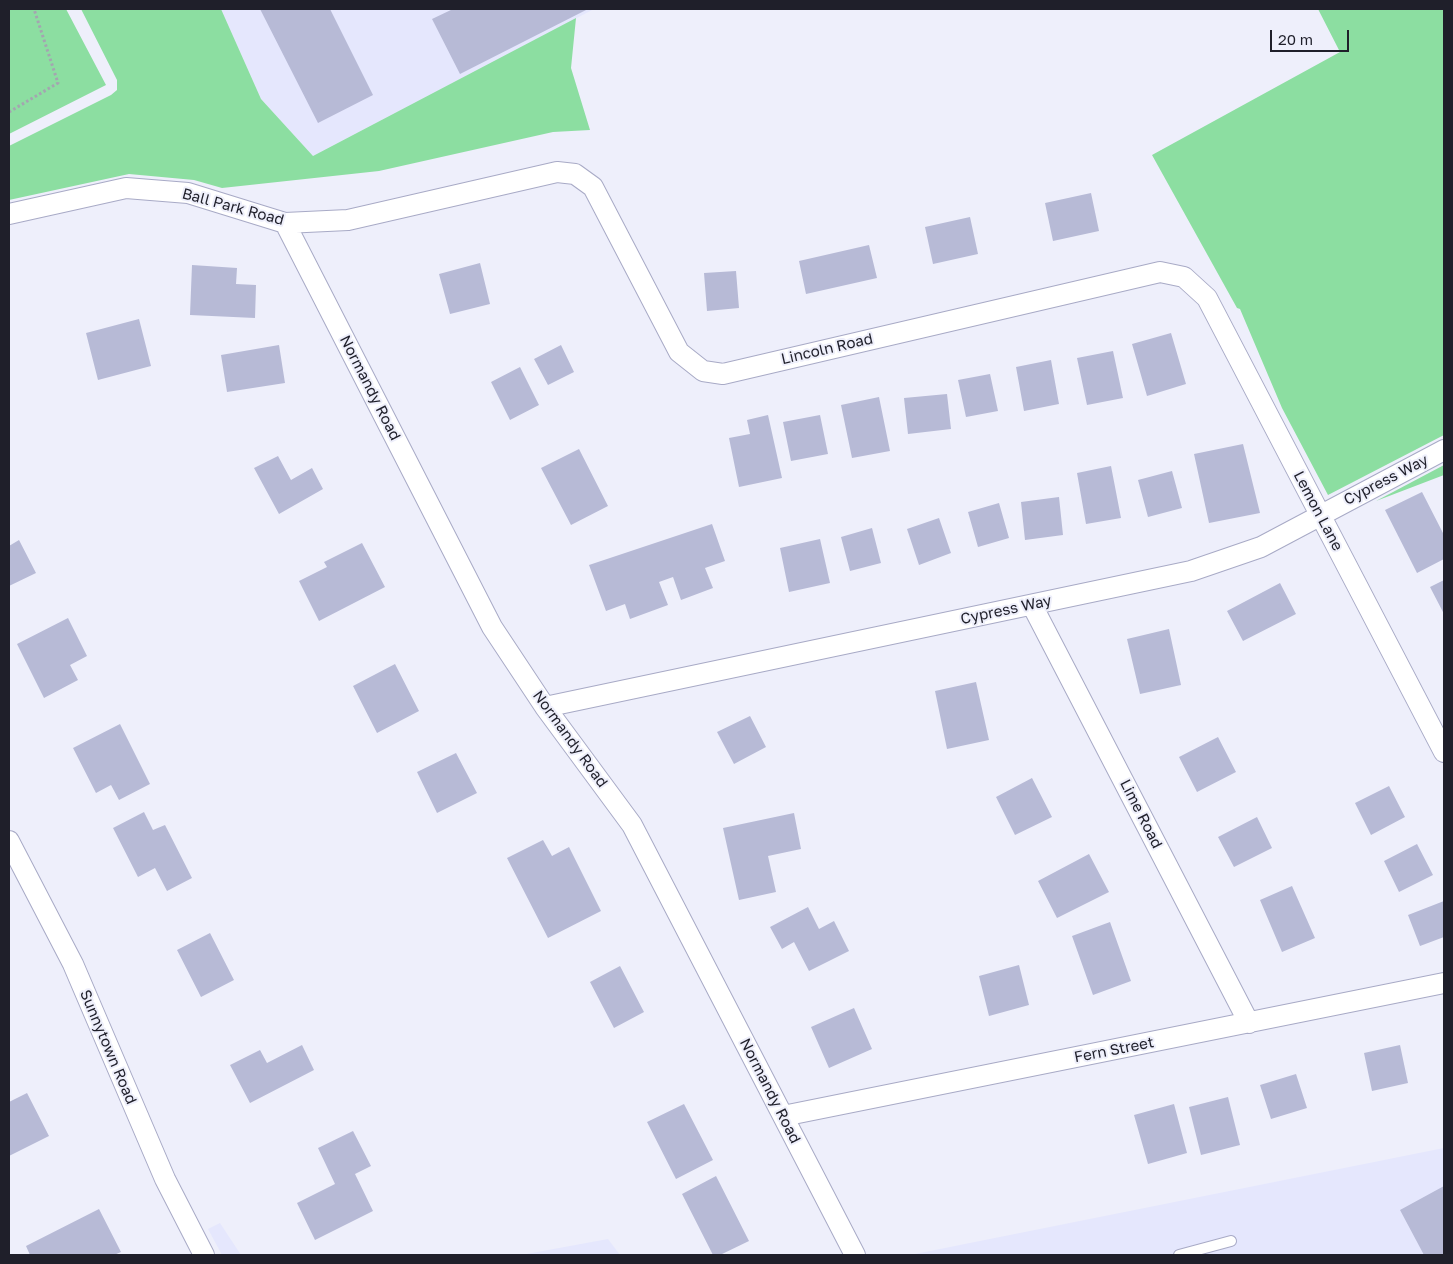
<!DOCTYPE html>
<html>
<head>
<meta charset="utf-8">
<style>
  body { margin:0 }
  #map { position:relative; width:1453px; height:1264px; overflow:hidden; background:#eeeffb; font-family:"Golos Text",sans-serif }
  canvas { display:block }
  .frame { position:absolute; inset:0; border:10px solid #1f1f2a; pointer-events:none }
  .scale { position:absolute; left:1270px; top:30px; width:79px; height:22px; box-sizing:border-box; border:2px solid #1f1f2a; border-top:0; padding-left:6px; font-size:15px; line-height:18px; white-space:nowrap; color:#1f1f2a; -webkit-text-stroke:4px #eeeffb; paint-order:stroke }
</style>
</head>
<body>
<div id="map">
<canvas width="1453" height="1264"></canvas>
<div class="frame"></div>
<div class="scale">20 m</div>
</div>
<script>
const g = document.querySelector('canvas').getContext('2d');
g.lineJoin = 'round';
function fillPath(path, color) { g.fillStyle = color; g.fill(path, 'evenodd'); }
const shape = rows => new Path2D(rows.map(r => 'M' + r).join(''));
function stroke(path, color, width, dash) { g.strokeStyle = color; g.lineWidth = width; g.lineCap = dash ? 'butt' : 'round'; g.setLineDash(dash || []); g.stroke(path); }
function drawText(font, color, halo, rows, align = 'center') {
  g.font = font + ' "Golos Text",sans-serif'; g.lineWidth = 4; g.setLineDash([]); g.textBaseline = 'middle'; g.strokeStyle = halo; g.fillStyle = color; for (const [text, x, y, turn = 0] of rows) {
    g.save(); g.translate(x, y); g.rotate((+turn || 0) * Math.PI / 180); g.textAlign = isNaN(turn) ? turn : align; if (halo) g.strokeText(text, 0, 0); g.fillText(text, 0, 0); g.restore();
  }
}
fillPath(shape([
  [221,9,594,9,313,156,261,99],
  [1444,1148,1444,1255,910,1255],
  [220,1223,241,1255,222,1255,208,1229],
  [608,1239,620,1255,521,1255]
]), '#e5e7fd');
fillPath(shape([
  [9,9,66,9,106,85,9,134],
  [81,9,221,9,261,99,313,156,576,18,571,68,590,130,553,132,379,171,222,188,194,180,129,174,9,200,9,146,111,95,117,90,117,80],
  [1318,9,1444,9,1444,435,1328,495,1282,408,1240,309,1237,308,1152,155,1340,52],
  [1444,465,1444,475,1376,501]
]), '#8cdea1');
fillPath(shape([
  [260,9,330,9,373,95,318,123],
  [453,9,588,9,460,74,432,19],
  [1091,193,1099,231,1053,241,1045,203],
  [970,217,978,254,933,264,925,227],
  [869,245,877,278,806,294,799,261],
  [480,263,490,304,450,314,439,274],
  [192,265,237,268,236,284,256,285,255,318,190,315],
  [736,271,739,308,707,311,704,273],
  [139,319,151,366,98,380,86,333],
  [1171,333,1186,384,1147,396,1132,344],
  [279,345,285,383,227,392,221,355],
  [561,345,574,372,548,385,534,359],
  [1113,351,1123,398,1087,405,1077,358],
  [1051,360,1059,404,1024,411,1016,367],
  [520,367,539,405,510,420,491,382],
  [990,374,998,411,966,417,958,380],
  [947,394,951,429,908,434,904,398],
  [879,397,890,451,852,458,841,405],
  [768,415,782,478,739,487,729,438,750,434,747,420],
  [820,415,828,454,791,461,783,422],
  [1243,444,1260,513,1209,523,1194,454],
  [579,449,608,506,571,525,541,468],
  [278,456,291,480,312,468,323,489,279,514,254,468],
  [1111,466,1121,518,1086,524,1077,473],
  [1172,471,1182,508,1148,517,1138,480],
  [1422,492,1444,535,1444,559,1417,573,1385,510],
  [1059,497,1063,535,1025,540,1021,502],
  [999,503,1009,538,978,547,968,512],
  [939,518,951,553,919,565,907,529],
  [712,524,725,561,705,568,713,588,681,600,673,577,659,582,668,605,630,619,625,604,606,611,589,565],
  [872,528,881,563,850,571,841,537],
  [820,539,830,583,789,592,780,548],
  [19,540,36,573,9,586,9,546],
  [362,543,385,587,319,621,299,581,327,567,324,562],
  [1444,580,1444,614,1430,587],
  [1280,583,1296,614,1243,641,1227,611],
  [68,618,87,656,70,665,78,680,44,698,17,644],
  [1169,629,1181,685,1140,694,1127,639],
  [395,664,419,711,377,733,353,686],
  [976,682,989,740,947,749,935,691],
  [750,716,766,747,734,764,717,732],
  [120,724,150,784,119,800,111,785,96,793,73,748],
  [1218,737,1236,772,1197,792,1179,757],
  [456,753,477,793,437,813,417,772],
  [1032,778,1052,817,1015,835,996,797],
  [1389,786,1405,817,1371,835,1355,803],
  [144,812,153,830,165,825,192,878,167,891,155,868,138,877,113,828],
  [794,813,801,849,768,856,776,892,739,900,723,828],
  [1257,817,1272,848,1234,867,1218,837],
  [543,840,552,856,569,847,601,911,548,938,507,858],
  [1417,844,1433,875,1399,892,1384,861],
  [1089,854,1109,892,1057,918,1038,881],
  [1292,886,1315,938,1282,952,1260,900],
  [1444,901,1444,937,1420,946,1408,915],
  [808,907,819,929,834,921,849,951,809,971,794,942,782,949,770,927],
  [1110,922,1131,981,1093,995,1072,936],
  [210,933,234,980,201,997,177,950],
  [1019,965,1029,1005,989,1016,979,976],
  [620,966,644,1012,614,1028,590,982],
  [854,1008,872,1049,829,1068,811,1027],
  [302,1045,314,1070,250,1103,230,1065,260,1050,267,1063],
  [1400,1045,1408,1083,1372,1091,1364,1053],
  [1296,1074,1307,1108,1271,1119,1260,1085],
  [27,1093,49,1136,9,1156,9,1102],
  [1228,1097,1240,1145,1201,1155,1189,1107],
  [684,1104,713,1160,676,1179,647,1122],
  [1174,1104,1187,1153,1148,1164,1134,1115],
  [353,1131,371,1166,355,1174,373,1211,315,1240,297,1203,335,1184,318,1148],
  [716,1176,749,1241,720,1255,713,1255,682,1194],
  [1444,1186,1444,1255,1424,1255,1400,1210],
  [99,1209,121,1252,114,1255,30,1255,26,1246]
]), '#b7bad6');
const service = shape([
  [1179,1255,1231,1241]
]);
const minor = shape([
  [9,214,126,188,188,193,285,223,348,220,557,172,575,174,593,187,679,352,703,371,723,374,1160,272,1184,277,1207,298,1444,752],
  [285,223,492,627,545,707,632,825,855,1255],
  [1032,605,1249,1023],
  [545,707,1191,571,1261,547,1444,450],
  [9,841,73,964,165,1179,204,1255],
  [783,1116,1444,983]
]);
stroke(service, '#a8aac6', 12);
stroke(minor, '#a8aac6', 22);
stroke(shape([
  [9,112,58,83,34,9]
]), '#a4a5b0', 3, [2.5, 2.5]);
stroke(service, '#fff', 10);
stroke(minor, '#fff', 20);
drawText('15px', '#1f1f2a', '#eeeffb', [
  ["Ball Park Road",233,207,15],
  ["Lincoln Road",827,349,-13],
  ["Normandy Road",370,388,63],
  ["Cypress Way",1386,480,-27],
  ["Lemon Lane",1318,511,62],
  ["Cypress Way",1006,610,-12],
  ["Normandy Road",570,739,54],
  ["Lime Road",1141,814,63],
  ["Sunnytown Road",108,1047,67],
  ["Fern Street",1114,1050,-11],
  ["Normandy Road",770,1091,63]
]);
</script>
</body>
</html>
